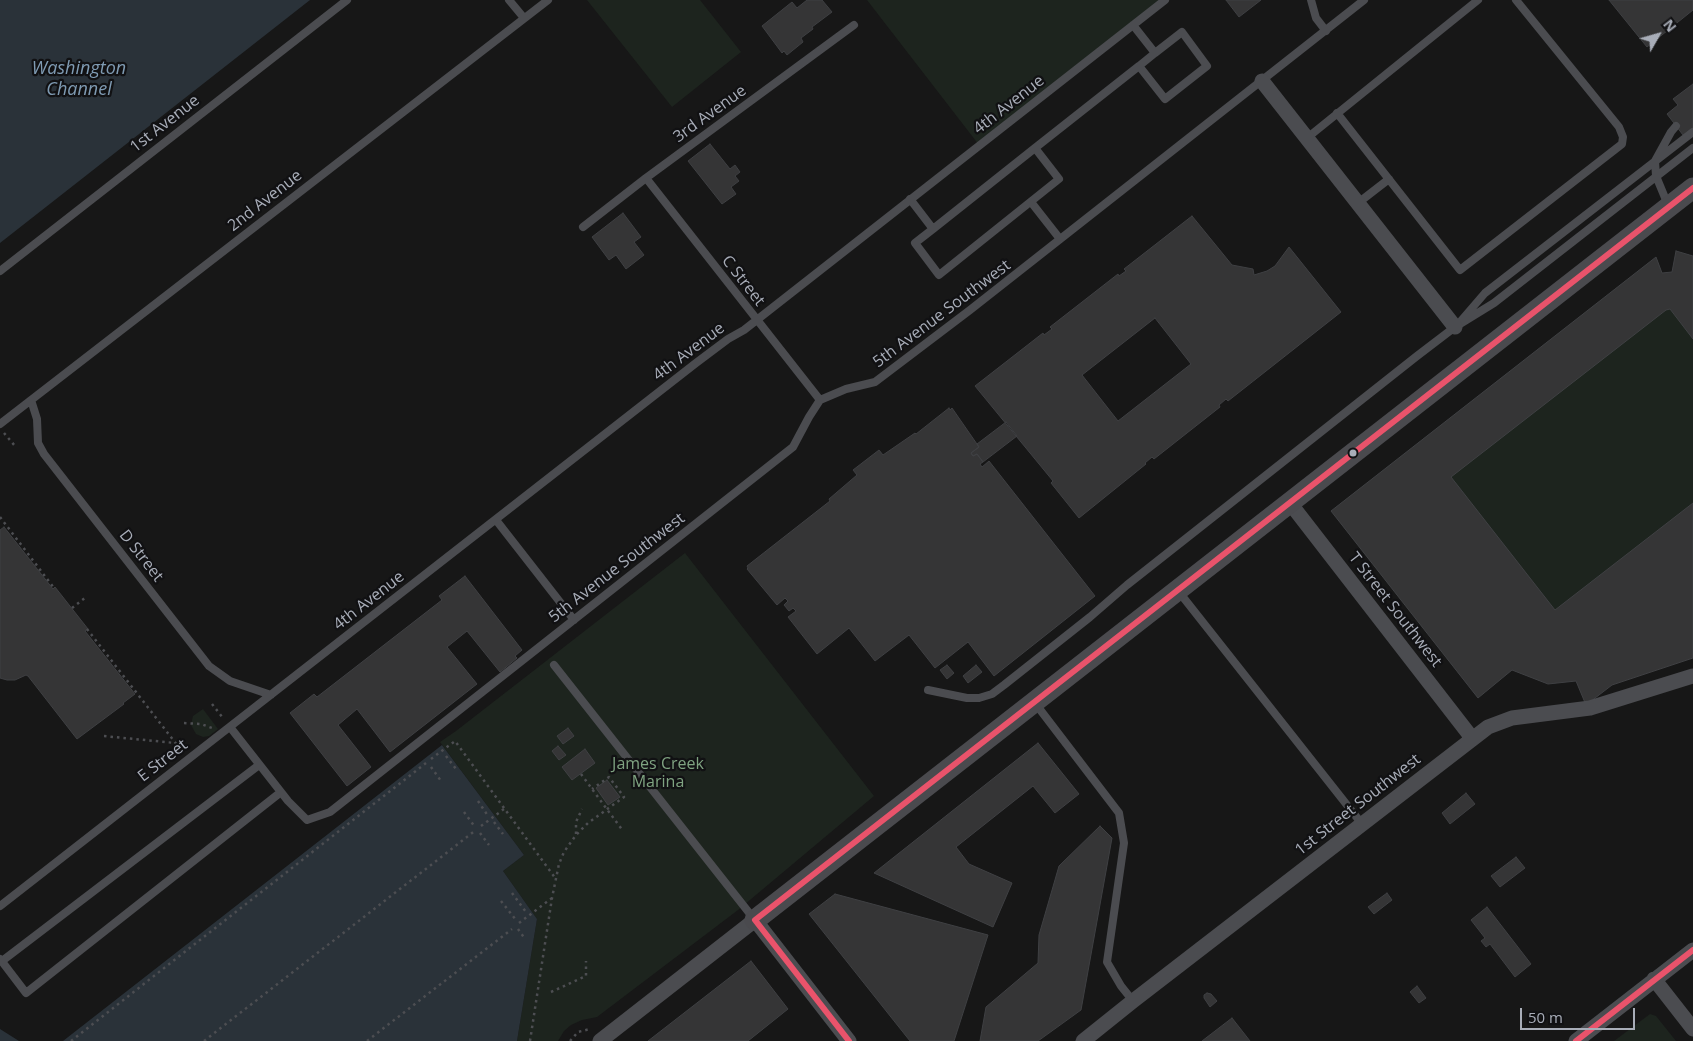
<!DOCTYPE html>
<html>
<head>
<meta charset="utf-8">
<style>
  body { margin:0 }
  #map { position:relative; width:1693px; height:1041px; overflow:hidden; background:#171717; font-family:"Open Sans",sans-serif }
  canvas { display:block }
  .north { position:absolute; left:1633px; top:10px; width:50px; height:50px; -webkit-text-stroke:4px #111113; paint-order:stroke; rotate:52deg; font-size:14px; font-weight:700; line-height:20px; text-align:center; color:#a8adb8 }
  .north::after { content:''; display:block; margin:auto; width:18px; height:22px; background:#a8adb8; clip-path:polygon(50% 0,100% 100%,50% 72%,0 100%) }
  .scale { position:absolute; left:1520px; top:1008px; width:115px; height:22px; box-sizing:border-box; border:2px solid #a8adb8; border-top:0; padding-left:6px; font-size:15px; line-height:18px; white-space:nowrap; color:#a8adb8; -webkit-text-stroke:4px #111113; paint-order:stroke }
</style>
</head>
<body>
<div id="map">
<canvas width="1693" height="1041"></canvas>
<div class="north">N</div>
<div class="scale">50 m</div>
</div>
<script>
const g = document.querySelector('canvas').getContext('2d');
g.lineJoin = 'round';
function fillPath(path, color) { g.fillStyle = color; g.fill(path, 'evenodd'); }
const shape = rows => new Path2D(rows.map(r => 'M' + r).join(''));
function stroke(path, color, width, dash) { g.strokeStyle = color; g.lineWidth = width; g.lineCap = dash ? 'butt' : 'round'; g.setLineDash(dash || []); g.stroke(path); }
function drawText(font, color, halo, rows, align = 'center') {
  g.font = font + ' "Open Sans",sans-serif'; g.lineWidth = 4.5; g.setLineDash([]); g.textBaseline = 'middle'; g.strokeStyle = halo; g.fillStyle = color; for (const [text, x, y, turn = 0] of rows) {
    g.save(); g.translate(x, y); g.rotate((+turn || 0) * Math.PI / 180); g.textAlign = isNaN(turn) ? turn : align; if (halo) g.strokeText(text, 0, 0); g.fillText(text, 0, 0); g.restore();
  }
}
fillPath(shape([
  [587,0,700,0,741,52,672,107],
  [867,0,1165,0,979,145],
  [1676,251,1693,256,1693,658,1612,685,1576,681,1548,684,1512,670,1478,698,1331,511,1656,257,1662,273,1672,272],
  [685,553,874,796,738,910,597,1017,582,1020,571,1025,564,1031,558,1041,517,1041,537,919,503,871,524,855,440,742,456,731],
  [203,709,218,729,209,736,203,737,196,734,191,725,193,716],
  [1650,1014,1656,1016,1676,1041,1614,1041]
]), '#1d241e');
fillPath(shape([
  [0,0,310,0,0,243],
  [442,745,524,855,503,871,537,919,517,1041,63,1041],
  [0,1029,19,1041,0,1041]
]), '#2a3239');
const building = shape([
  [807,0,822,0,832,12,812,27,813,29,801,38,803,42,787,55,784,51,782,53,762,26,792,2,797,8,807,0],
  [1226,0,1261,0,1239,17,1226,0],
  [1609,0,1693,0,1693,10,1647,47,1609,0],
  [1693,84,1693,128,1683,135,1667,114,1678,105,1673,99,1693,84],
  [710,144,730,169,735,165,740,172,735,176,739,181,731,187,736,194,722,204,688,161,710,144],
  [623,213,641,237,634,242,644,255,626,269,616,255,609,260,592,237,623,213],
  [1192,216,1232,265,1253,269,1254,275,1267,271,1275,266,1289,247,1341,312,1228,401,1226,399,1219,405,1220,407,1154,459,1152,457,1145,463,1146,464,1079,518,1051,483,1053,481,975,386,1043,333,1044,335,1052,329,1050,327,1118,274,1119,276,1126,271,1124,269,1192,216],
  [1155,318,1191,364,1118,421,1082,375,1155,318],
  [1676,251,1693,256,1693,339,1670,309,1666,310,1451,477,1555,610,1693,503,1693,658,1612,685,1586,705,1576,681,1548,684,1512,670,1478,698,1331,511,1656,257,1662,273,1672,272,1676,251],
  [949,408,950,410,952,408,979,447,971,453,973,456,977,454,983,462,980,464,982,467,989,461,1095,596,994,676,968,642,935,668,909,635,875,661,849,628,817,654,788,617,796,611,793,608,789,611,784,605,788,601,785,598,777,605,747,569,748,568,747,566,830,501,829,499,857,475,853,470,879,450,883,455,915,433,916,434,949,408],
  [1006,422,1017,436,983,462,977,454,973,456,971,453,979,447,977,444,1006,422],
  [4,527,53,589,55,587,88,629,85,631,135,694,123,703,124,704,77,739,28,676,26,675,15,680,7,680,0,678,0,530,4,527],
  [465,576,522,650,515,656,517,658,500,672,467,631,447,647,477,684,390,752,357,709,338,725,371,767,347,786,290,713,314,694,317,697,442,600,439,596,465,576],
  [947,665,954,673,947,679,940,670,947,665],
  [976,665,982,672,968,683,963,676,976,665],
  [568,728,574,736,563,744,557,736,568,728],
  [1038,743,1079,794,1055,813,1033,786,956,847,969,864,1012,883,993,927,874,873,1038,743],
  [558,746,566,755,559,760,552,751,558,746],
  [585,749,595,763,572,780,562,767,585,749],
  [607,780,620,797,608,805,596,788,607,780],
  [1466,793,1475,804,1450,824,1442,813,1466,793],
  [1100,826,1112,838,1081,1010,1038,1041,980,1041,986,1007,1038,963,1039,935,1059,866,1100,826],
  [1516,857,1525,868,1500,887,1491,876,1516,857],
  [1387,893,1392,900,1374,914,1368,907,1387,893],
  [835,894,988,935,954,1041,910,1041,809,914,835,894],
  [1487,907,1531,964,1515,977,1490,944,1486,947,1481,941,1485,938,1471,920,1487,907],
  [751,961,788,1009,748,1041,648,1041,751,961],
  [1417,986,1426,998,1419,1003,1410,992,1417,986],
  [1207,993,1211,994,1217,1001,1210,1007,1204,998,1204,995,1207,993],
  [1232,1018,1250,1041,1202,1041,1232,1018]
]);
fillPath(building, '#353536');
stroke(building, '#3f4043', 1);
stroke(shape([
  [4,433,15,446],
  [0,517,54,588],
  [72,608,86,597],
  [87,629,181,750],
  [212,704,223,718],
  [184,723,201,724,212,728],
  [104,736,175,743],
  [446,756,456,769],
  [431,759,455,741,556,879],
  [431,767,441,781],
  [581,774,623,831],
  [478,801,488,816],
  [464,812,475,827],
  [494,822,503,834],
  [481,826,504,809],
  [480,833,489,845],
  [576,834,576,822,582,809],
  [512,893,526,912],
  [501,901,516,920],
  [519,923,552,898],
  [518,929,525,939],
  [551,992,586,976,586,961],
  [71,1041,426,763],
  [204,1041,476,830],
  [367,1041,512,929],
  [530,1041,552,898,559,864,564,852,576,835,588,823,624,797,609,777,592,789],
  [570,1041,578,1032,590,1029]
]), '#4d4e52', 2.5, [2.5, 4]);
stroke(shape([
  [509,0,524,18],
  [1311,0,1316,18,1326,31],
  [1133,25,1155,53,1182,32,1207,66,1165,99,1139,66,1155,53],
  [1337,113,1460,270,1622,144,1623,137,1619,127,1516,0],
  [1307,138,1478,0],
  [1035,148,1059,179,939,275,915,243,933,229,1035,148,1139,66],
  [646,178,820,400],
  [910,199,933,229],
  [1031,202,1060,239],
  [1358,203,1389,179],
  [1668,205,1656,176,1655,161,1671,132,1676,126],
  [583,227,646,178,854,25],
  [0,271,347,0],
  [1460,322,1485,293,1693,132],
  [31,400,37,419,38,443,44,454,209,666,230,681,271,695],
  [0,424,548,0],
  [496,520,574,620],
  [1179,592,1362,824],
  [554,665,754,919],
  [928,690,967,698,979,698,992,694,1004,685,1090,617,1127,585,1198,529,1417,356,1455,327,1494,303,1693,148],
  [1035,703,1119,813,1124,843,1107,962,1121,986,1133,1001],
  [230,727,288,801,307,820,330,812,793,447,809,417,820,400,846,389,875,382,970,310,1364,0],
  [0,906,696,363,728,339,744,330,1165,0],
  [0,959,26,993,281,792],
  [2,961,259,765]
]), '#4b4c50', 8);
stroke(shape([
  [1262,81,1455,327],
  [1290,503,1472,738],
  [1654,979,1693,1029],
  [600,1041,755,920,849,1041],
  [1083,1041,1133,1001,1488,727,1512,718,1590,708,1693,676],
  [1576,1041,1693,950]
]), '#4b4c50', 15);
stroke(shape([
  [755,920,1693,188]
]), '#4a4a4e', 21);
stroke(shape([
  [755,920,1693,188],
  [755,920,849,1041],
  [1576,1041,1693,950]
]), '#e9536b', 6);
for (const [x, y, r, color] of [
  [1353,453,4.5,"#a8adb8"]
]) { const dot = new Path2D(); dot.arc(x, y, r, 0, 2 * Math.PI); g.fillStyle = color; g.fill(dot); stroke(dot, '#111113', 2); }
drawText('16px', '#a8adb8', '#111113', [
  ["4th Avenue",1009,105,-38],
  ["3rd Avenue",710,114,-36],
  ["1st Avenue",165,124,-38],
  ["2nd Avenue",265,201,-38],
  ["C Street",743,281,52],
  ["5th Avenue Southwest",942,314,-37],
  ["4th Avenue",689,352,-37],
  ["D Street",141,556,52],
  ["5th Avenue Southwest",617,568,-38],
  ["4th Avenue",369,601,-38],
  ["T Street Southwest",1395,610,52],
  ["E Street",163,761,-38],
  ["1st Street Southwest",1358,805,-38]
]);
drawText('16px', '#7fa381', '#111113', [
  ["James Creek",658,764],
  ["Marina",658,782]
]);
drawText('italic 18px', '#7f9bb3', '#111113', [
  ["Washington",79,69],
  ["Channel",79,90]
]);
</script>
</body>
</html>
